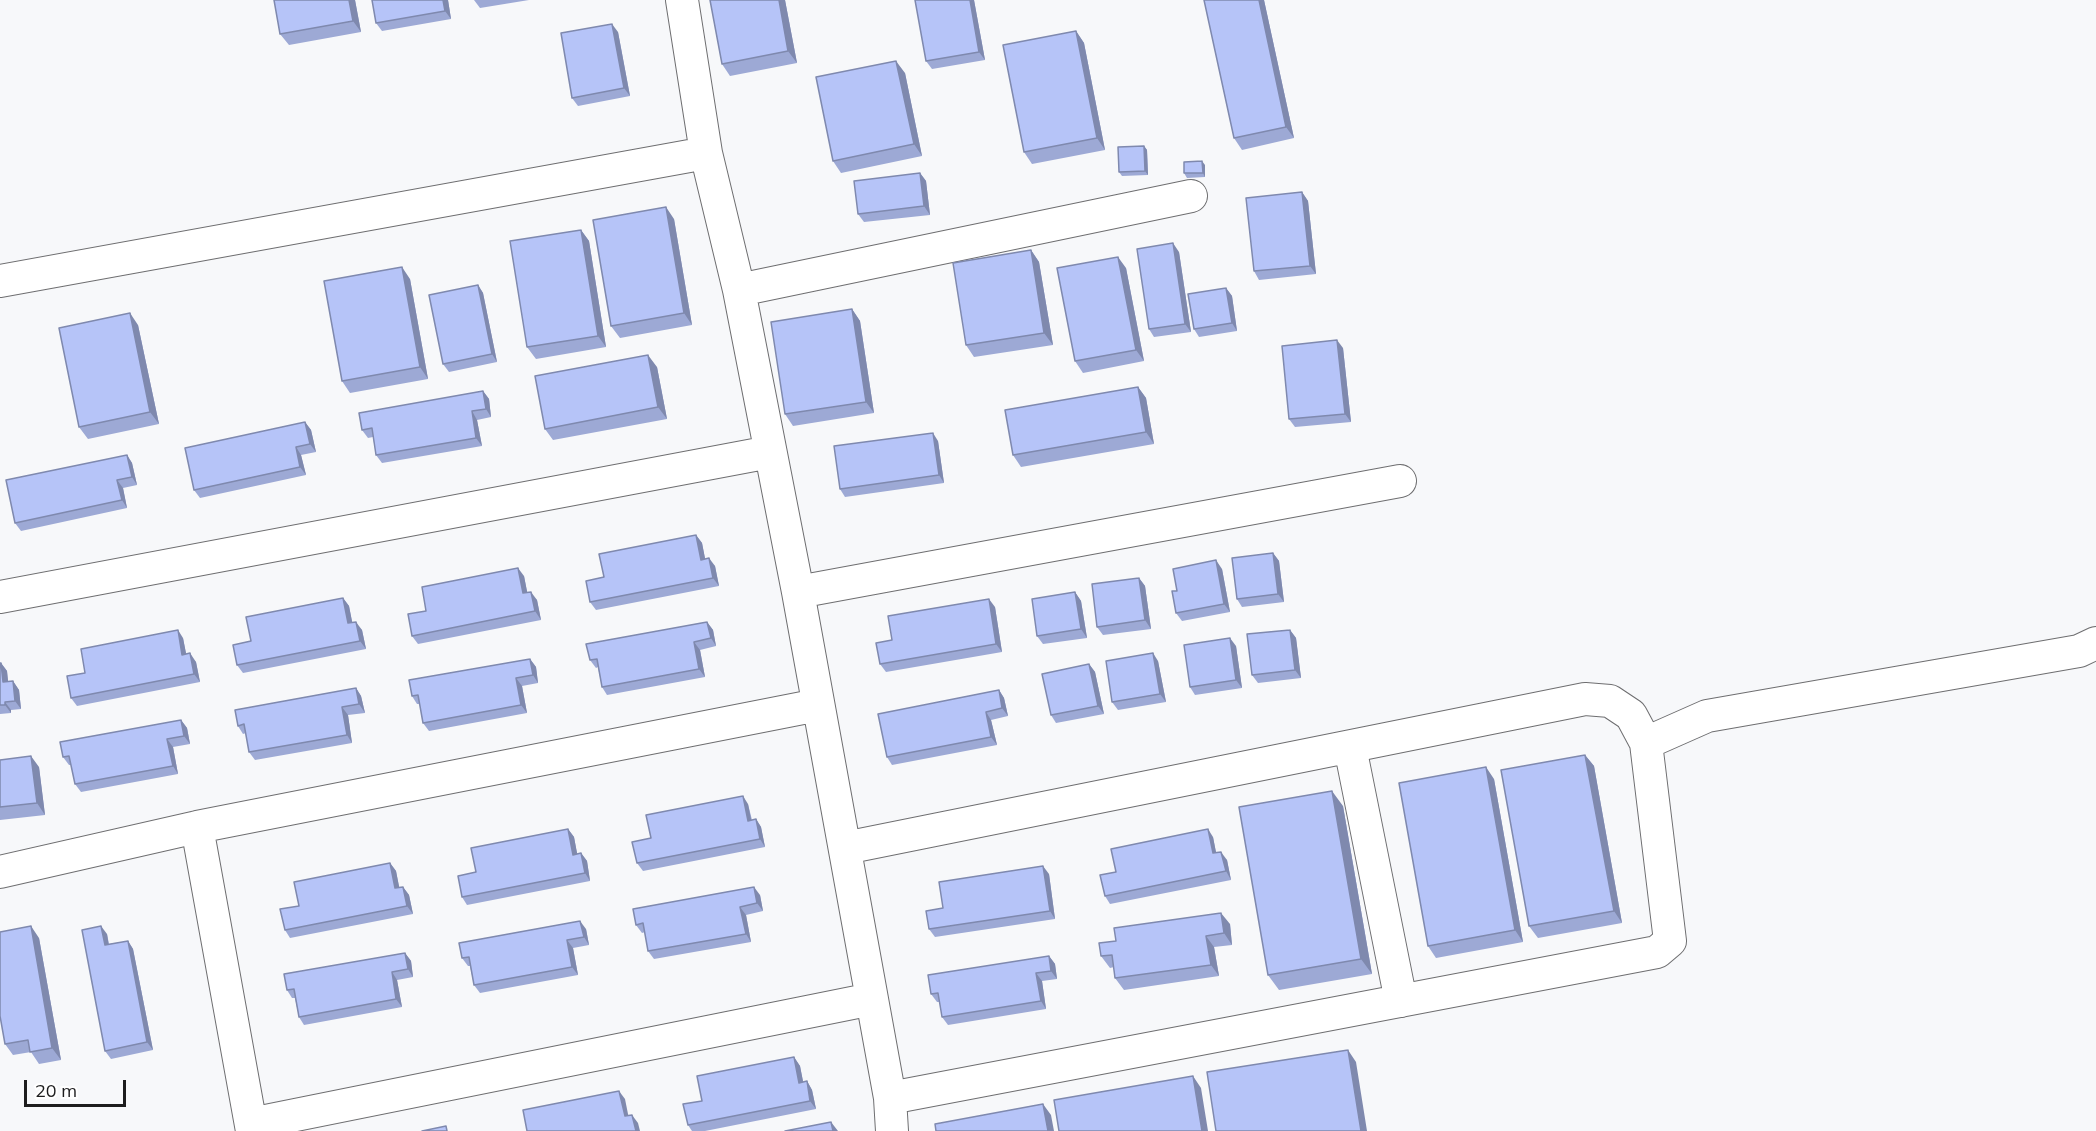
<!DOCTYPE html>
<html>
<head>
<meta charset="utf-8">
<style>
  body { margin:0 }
  #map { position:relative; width:2096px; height:1131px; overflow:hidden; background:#f7f8fa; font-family:Mulish,sans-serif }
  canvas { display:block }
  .scale { position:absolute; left:24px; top:1080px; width:102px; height:27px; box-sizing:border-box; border:3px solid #1d1d1e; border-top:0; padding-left:8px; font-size:18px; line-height:21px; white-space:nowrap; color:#1d1d1e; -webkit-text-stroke:4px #fff; paint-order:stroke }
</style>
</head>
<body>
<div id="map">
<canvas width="2096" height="1131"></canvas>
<div class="scale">20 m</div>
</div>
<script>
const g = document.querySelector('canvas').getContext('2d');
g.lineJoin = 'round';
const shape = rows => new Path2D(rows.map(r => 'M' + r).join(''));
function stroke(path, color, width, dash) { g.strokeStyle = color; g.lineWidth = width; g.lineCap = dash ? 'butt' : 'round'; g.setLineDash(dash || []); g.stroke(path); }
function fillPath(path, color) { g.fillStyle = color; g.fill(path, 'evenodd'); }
const street = shape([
  [682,0,706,153,739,290,798,592,890,1098,892,1131],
  [0,281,706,153],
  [739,290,1191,196],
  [798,592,1400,481],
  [0,597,770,452],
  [1646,743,1707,716,2079,651,2096,643],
  [1350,747,1401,1001],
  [197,827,252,1131],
  [845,848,1585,699,1610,701,1631,715,1646,743,1670,941,1657,952,890,1098],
  [0,872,197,827,818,705],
  [251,1124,872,999]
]);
stroke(street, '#6e6e70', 34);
stroke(street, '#fff', 32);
fillPath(shape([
  [274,0,355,0,361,32,289,45,280,34],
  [448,0,451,19,382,31,376,23],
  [474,0,529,0,480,8],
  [710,0,785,0,797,63,730,76,722,64],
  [974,0,985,60,932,69,926,61],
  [1204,0,1264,0,1294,138,1242,150,1234,138],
  [1076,31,1084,43,1105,150,1032,164,1024,152],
  [618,32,630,96,578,106,572,98],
  [905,73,922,156,841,173,833,161],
  [1144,146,1147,150,1148,175,1122,176,1119,172],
  [1205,165,1205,177,1187,178,1184,173],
  [920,173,926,181,930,215,864,222,858,214],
  [1302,192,1308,201,1316,274,1259,280,1254,271],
  [674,219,692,325,620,338,611,326],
  [581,230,589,241,606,347,536,359,527,347],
  [1031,250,1039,262,1053,345,974,357,966,345],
  [1179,252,1191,332,1154,337,1149,329],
  [1126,268,1144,361,1083,373,1075,361],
  [410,279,428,379,350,393,342,381],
  [478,285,483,293,497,362,449,372,443,364],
  [1226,288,1232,296,1237,331,1199,337,1194,329],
  [852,309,860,321,874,413,793,426,785,414],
  [138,325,159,424,88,439,79,427],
  [1343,348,1351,422,1295,427,1289,419],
  [657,367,667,419,553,440,545,429],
  [1138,387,1146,398,1154,444,1021,467,1013,455],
  [483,391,489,399,491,417,477,420,482,446,382,463,376,455,373,437,368,438,362,430],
  [305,422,311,430,316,452,301,455,306,475,200,498,194,490],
  [938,441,944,483,845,497,840,489],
  [127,455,132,463,137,485,123,488,127,508,21,531,15,523],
  [696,535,702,543,705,559,715,566,719,586,596,610,590,602,604,577],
  [1273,553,1279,561,1284,602,1242,607,1237,599],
  [1222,569,1230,612,1182,621,1176,613,1177,591],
  [524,576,527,592,537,600,541,620,418,644,412,636,426,611],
  [1139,578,1145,586,1151,629,1103,635,1097,627],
  [1075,592,1081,601,1087,638,1043,644,1037,636],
  [343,598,349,606,352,622,362,630,366,649,243,673,237,665,251,641],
  [995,607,1002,652,886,672,880,664,892,640],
  [707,622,713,630,716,646,700,650,705,677,607,695,602,687,598,667,596,668,590,660],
  [1290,630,1296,638,1301,678,1258,683,1252,675],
  [183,638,186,654,196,662,200,682,77,706,71,698,85,673],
  [1236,646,1242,688,1195,695,1190,687],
  [530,659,536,667,538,683,522,686,527,713,429,731,423,723,420,704,417,704,412,696],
  [1158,661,1166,702,1118,710,1112,702],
  [0,663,1,663,7,671,8,682,13,681,19,690,21,709,11,710,11,713,0,714],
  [1089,664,1095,672,1104,714,1056,723,1051,715],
  [356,688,361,696,365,713,348,715,352,743,255,760,249,752,246,733,243,734,238,726],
  [999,690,1004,698,1008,716,991,720,997,745,892,765,887,757],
  [181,720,187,728,190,744,173,747,178,774,81,792,75,784,71,765,69,765,63,757],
  [1585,755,1594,766,1622,923,1538,938,1529,926],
  [0,760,39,767,45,815,0,820],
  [1494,779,1523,942,1436,958,1428,946],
  [748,804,752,820,756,819,761,827,765,847,643,871,637,863,651,838],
  [1343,806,1372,974,1279,990,1268,975],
  [568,829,574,837,577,854,581,853,587,861,590,881,467,905,462,897,476,872],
  [1213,837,1216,853,1227,860,1231,880,1110,904,1105,896,1116,872],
  [390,863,396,871,399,887,403,887,409,895,413,914,290,938,285,930,299,906],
  [1049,874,1055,919,935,937,929,929],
  [760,895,763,911,746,915,751,942,654,959,648,951,645,932,642,933,636,925],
  [1230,924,1232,945,1214,947,1219,976,1124,990,1115,978,1114,967,1110,968,1101,956],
  [586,929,589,945,573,948,578,975,480,993,474,985,470,966,468,966,462,958],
  [107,934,109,944,128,941,133,949,153,1050,111,1059,105,1051],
  [39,938,61,1060,39,1064,31,1052,13,1055,5,1044],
  [405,953,411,961,413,977,397,980,402,1007,304,1025,299,1017,295,998,292,998,287,990],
  [1049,956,1055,964,1057,979,1042,981,1046,1009,948,1025,942,1017,940,1002,937,1002,931,994],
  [794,1057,800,1066,803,1082,807,1081,812,1090,816,1109,705,1131,692,1131,688,1125,702,1101]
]), '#9da9d5');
fillPath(shape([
  [349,0,355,0,361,32,353,21],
  [443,0,448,0,451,19,445,11],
  [779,0,785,0,797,63,788,51],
  [970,0,974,0,985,60,979,52],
  [1259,0,1264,0,1294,138,1286,127],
  [612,24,618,32,630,96,624,88],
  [1076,31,1084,43,1105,150,1097,138],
  [896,61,905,73,922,156,914,144],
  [1144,146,1147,150,1148,175,1145,171],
  [1202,161,1205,165,1205,177,1203,173],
  [920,173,926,181,930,215,924,206],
  [1302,192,1308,201,1316,274,1310,266],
  [666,207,674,219,692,325,684,313],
  [581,230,589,241,606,347,598,336],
  [1173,243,1179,252,1191,332,1185,324],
  [1031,250,1039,262,1053,345,1044,333],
  [1118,257,1126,268,1144,361,1136,350],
  [402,267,410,279,428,379,420,367],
  [478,285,483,293,497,362,492,354],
  [1226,288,1232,296,1237,331,1232,323],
  [852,309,860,321,874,413,866,402],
  [130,313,138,325,159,424,150,412],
  [1337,340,1343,348,1351,422,1345,414],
  [648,355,657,367,667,419,658,407],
  [1138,387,1146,398,1154,444,1146,432],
  [483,391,489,399,491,417,486,409],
  [472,411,477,420,482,446,476,438],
  [305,422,311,430,316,452,310,444],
  [933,433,938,441,944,483,939,475],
  [296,447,301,455,306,475,300,467],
  [127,455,132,463,137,485,132,477],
  [117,480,123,488,127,508,122,500],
  [696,535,702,543,707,568,701,560],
  [1273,553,1279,561,1284,602,1278,594],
  [709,558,715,566,719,586,713,578],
  [1216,560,1222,569,1230,612,1224,604],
  [518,568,524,576,529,601,523,593],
  [1139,578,1145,586,1151,629,1145,620],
  [531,592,537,600,541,620,535,611],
  [1075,592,1081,601,1087,638,1081,629],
  [343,598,349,606,354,631,348,623],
  [989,599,995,607,1002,652,996,644],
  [356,622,362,630,366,649,360,641],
  [707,622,713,630,716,646,711,638],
  [178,630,183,638,188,663,182,655],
  [1290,630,1296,638,1301,678,1295,670],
  [1230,638,1236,646,1242,688,1236,680],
  [694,642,700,650,705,677,699,669],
  [190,653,196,662,200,682,194,674],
  [1153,653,1158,661,1166,702,1160,694],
  [530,659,536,667,538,683,533,675],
  [1,663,7,671,9,690,3,682],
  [1089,664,1095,672,1104,714,1098,706],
  [516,678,522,686,527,713,521,705],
  [13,681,19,690,21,709,15,701],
  [356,688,361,696,365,713,359,704],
  [999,690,1004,698,1008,716,1002,708],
  [5,702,11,710,11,713,5,705],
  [342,707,348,715,352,743,347,735],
  [986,712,991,720,997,745,991,737],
  [181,720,187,728,190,744,184,736],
  [167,739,173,747,178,774,173,766],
  [1585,755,1594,766,1622,923,1614,911],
  [31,756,39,767,45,815,37,803],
  [1486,767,1494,779,1523,942,1515,930],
  [1332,791,1343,806,1372,974,1361,959],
  [743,796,748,804,753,829,748,821],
  [756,819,761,827,765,847,760,839],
  [568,829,574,837,579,863,573,855],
  [1208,829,1213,837,1218,862,1213,853],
  [1221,852,1227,860,1231,880,1226,871],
  [581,853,587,861,590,881,585,873],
  [390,863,396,871,401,896,395,888],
  [1043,866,1049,874,1055,919,1050,911],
  [403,887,409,895,413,914,407,906],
  [754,887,760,895,763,911,757,903],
  [740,907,746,915,751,942,746,934],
  [1221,913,1230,924,1232,945,1224,933],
  [580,921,586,929,589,945,584,937],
  [31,926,39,938,61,1060,52,1048],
  [101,926,107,934,110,953,105,945],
  [1206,936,1214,947,1219,976,1211,965],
  [567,940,573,948,578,975,572,967],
  [128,941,133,949,153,1050,147,1042],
  [405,953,411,961,413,977,408,969],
  [1049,956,1055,964,1057,979,1051,971],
  [392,972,397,980,402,1007,396,999],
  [1036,973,1042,981,1046,1009,1041,1001],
  [1348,1050,1356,1062,1367,1131,1361,1131],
  [794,1057,800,1066,805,1091,799,1083],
  [1193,1076,1201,1088,1208,1131,1202,1131],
  [807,1081,812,1090,816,1109,810,1101],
  [619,1091,625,1099,630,1124,625,1116],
  [1043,1104,1051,1115,1054,1131,1048,1131],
  [632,1115,638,1123,640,1131,636,1131],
  [831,1122,838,1131,833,1131]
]), '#7f89ae');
const building = shape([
  [274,0,349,0,353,21,280,34,274,0],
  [372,0,443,0,445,11,376,23,372,0],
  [710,0,779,0,788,51,722,64,710,0],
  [915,0,970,0,979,52,926,61,915,0],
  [1204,0,1259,0,1286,127,1234,138,1204,0],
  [612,24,624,88,572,98,561,33,612,24],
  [1076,31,1097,138,1024,152,1003,45,1076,31],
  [896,61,914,144,833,161,816,77,896,61],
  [1144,146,1145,171,1119,172,1118,147,1144,146],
  [1202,161,1203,173,1184,173,1184,162,1202,161],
  [920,173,924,206,858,214,854,181,920,173],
  [1302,192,1310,266,1254,271,1246,198,1302,192],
  [666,207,684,313,611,326,593,220,666,207],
  [581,230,598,336,527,347,510,241,581,230],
  [1173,243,1185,324,1149,329,1137,249,1173,243],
  [1031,250,1044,333,966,345,953,263,1031,250],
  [1118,257,1136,350,1075,361,1057,268,1118,257],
  [402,267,420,367,342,381,324,281,402,267],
  [478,285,492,354,443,364,429,295,478,285],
  [1226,288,1232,323,1194,329,1188,294,1226,288],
  [852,309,866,402,785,414,771,322,852,309],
  [130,313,150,412,79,427,59,328,130,313],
  [1337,340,1345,414,1289,419,1282,346,1337,340],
  [648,355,658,407,545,429,535,376,648,355],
  [1138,387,1146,432,1013,455,1005,410,1138,387],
  [483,391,486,409,472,411,476,438,376,455,372,428,362,430,359,413,483,391],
  [305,422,310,444,296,447,300,467,194,490,185,448,305,422],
  [933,433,939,475,840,489,834,446,933,433],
  [127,455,132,477,117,480,122,500,15,523,6,480,127,455],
  [696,535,701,560,709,558,713,578,590,602,586,581,604,577,599,554,696,535],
  [1273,553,1278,594,1237,599,1232,558,1273,553],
  [1216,560,1224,604,1176,613,1172,591,1177,591,1173,569,1216,560],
  [518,568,523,593,531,592,535,611,412,636,408,614,426,611,422,587,518,568],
  [1139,578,1145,620,1097,627,1092,584,1139,578],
  [1075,592,1081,629,1037,636,1032,599,1075,592],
  [343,598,348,623,356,622,360,641,237,665,233,645,251,641,246,617,343,598],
  [989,599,996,644,880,664,876,643,892,640,888,616,989,599],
  [707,622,711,638,694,642,699,669,602,687,597,659,590,660,586,644,707,622],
  [178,630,182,655,190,653,194,674,71,698,67,676,85,673,81,649,178,630],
  [1290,630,1295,670,1252,675,1247,634,1290,630],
  [1230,638,1236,680,1190,687,1184,645,1230,638],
  [1153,653,1160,694,1112,702,1106,661,1153,653],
  [530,659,533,675,516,678,521,705,423,723,418,695,412,696,409,680,530,659],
  [0,663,1,663,3,682,13,681,15,701,5,702,5,705,0,705,0,663],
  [1089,664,1098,706,1051,715,1042,674,1089,664],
  [356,688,359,704,342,707,347,735,249,752,244,724,238,726,235,710,356,688],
  [999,690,1002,708,986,712,991,737,887,757,878,714,999,690],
  [181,720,184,736,167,739,173,766,75,784,69,756,63,757,60,742,181,720],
  [1585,755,1614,911,1529,926,1501,770,1585,755],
  [31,756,37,803,0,807,0,760,31,756],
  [1486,767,1515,930,1428,946,1399,783,1486,767],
  [1332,791,1361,959,1268,975,1239,807,1332,791],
  [743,796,748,821,756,819,760,839,637,863,632,842,651,838,646,815,743,796],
  [568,829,573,855,581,853,585,873,462,897,458,876,476,872,471,848,568,829],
  [1208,829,1213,853,1221,852,1226,871,1105,896,1100,875,1116,872,1111,849,1208,829],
  [390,863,395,888,403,887,407,906,285,930,280,909,299,906,294,882,390,863],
  [1043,866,1050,911,929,929,926,911,943,908,939,882,1043,866],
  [754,887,757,903,740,907,746,934,648,951,643,923,636,925,633,909,754,887],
  [1221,913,1224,933,1206,936,1211,965,1115,978,1112,955,1101,956,1099,943,1116,941,1114,928,1221,913],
  [580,921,584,937,567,940,572,967,474,985,469,957,462,958,459,943,580,921],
  [31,926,52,1048,30,1052,28,1040,5,1044,0,1016,0,932,31,926],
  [101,926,105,945,128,941,147,1042,105,1051,82,930,101,926],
  [405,953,408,969,392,972,396,999,299,1017,294,989,287,990,284,974,405,953],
  [1049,956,1051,971,1036,973,1041,1001,942,1017,938,993,931,994,928,975,1049,956],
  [1348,1050,1361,1131,1216,1131,1207,1072,1348,1050],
  [794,1057,799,1083,807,1081,810,1101,688,1125,683,1104,702,1101,697,1076,794,1057],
  [1193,1076,1202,1131,1059,1131,1054,1100,1193,1076],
  [619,1091,625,1116,632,1115,636,1131,527,1131,523,1110,619,1091],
  [1043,1104,1048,1131,936,1131,935,1124,1043,1104],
  [831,1122,833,1131,785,1131,831,1122],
  [446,1126,447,1131,422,1131,446,1126]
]);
fillPath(building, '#b6c4f8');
stroke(building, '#7f89ae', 1.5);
</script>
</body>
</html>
